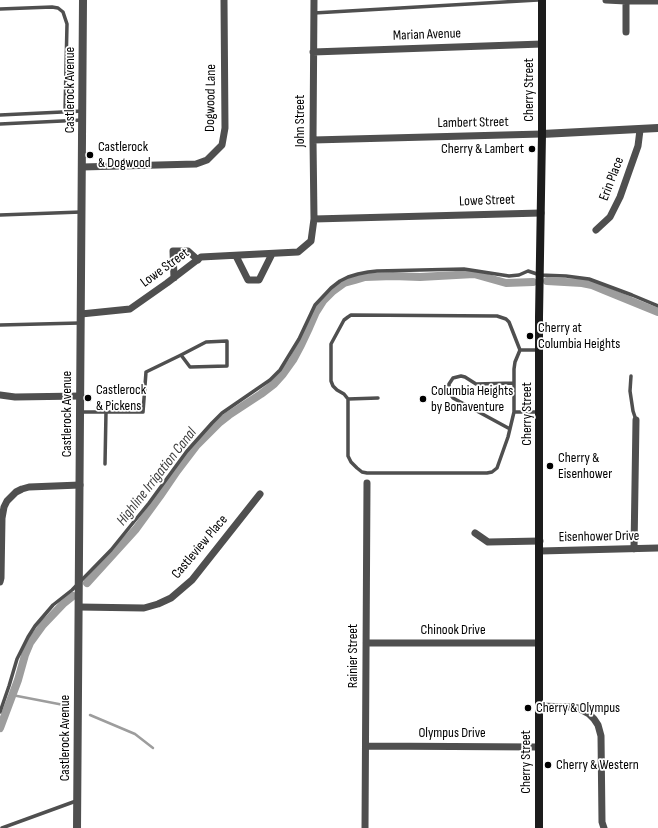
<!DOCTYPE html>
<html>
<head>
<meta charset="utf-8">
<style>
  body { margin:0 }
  canvas { display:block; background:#fff }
</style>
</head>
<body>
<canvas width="658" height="828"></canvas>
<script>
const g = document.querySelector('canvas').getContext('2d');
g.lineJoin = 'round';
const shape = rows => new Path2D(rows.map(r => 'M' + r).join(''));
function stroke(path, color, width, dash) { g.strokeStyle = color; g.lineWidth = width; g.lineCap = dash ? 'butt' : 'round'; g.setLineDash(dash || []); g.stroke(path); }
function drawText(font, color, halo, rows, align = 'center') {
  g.font = font + ' "Sofia Sans Condensed",sans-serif'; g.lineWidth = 3.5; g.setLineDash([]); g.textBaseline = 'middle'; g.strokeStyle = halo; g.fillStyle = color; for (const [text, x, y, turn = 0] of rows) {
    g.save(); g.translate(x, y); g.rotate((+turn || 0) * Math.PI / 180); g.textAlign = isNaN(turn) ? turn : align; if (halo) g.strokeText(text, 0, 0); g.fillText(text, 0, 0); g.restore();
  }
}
stroke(shape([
  [12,695,69,706],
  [90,715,135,734,153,748]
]), '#9d9d9d', 2.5);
stroke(shape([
  [547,281,582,283,592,285,604,290,658,312],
  [87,583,136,529,160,496,177,471,196,446,220,422,229,415,261,394,274,384,283,374,293,360,301,345,309,328,316,312,323,301,333,291,344,283,355,280,365,277,393,276,420,277,474,274,506,283,533,282],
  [0,728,18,680,25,655,30,643,43,625,63,604,73,596]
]), '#9d9d9d', 8);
stroke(shape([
  [0,9,52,7,58,8,63,12,67,24,65,112],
  [314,13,538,0],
  [0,115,83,111],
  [0,124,83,120],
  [0,215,81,212],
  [0,325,80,323],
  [520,350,515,362,514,369,514,412,508,437,497,468,492,472,487,473,367,473,362,472,357,468,351,462,348,456,348,399,344,394,337,390,333,386,331,381,331,344,344,320,348,317,351,315,497,316,506,319,509,322,520,350,538,350],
  [631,376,630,391,633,411,636,420],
  [348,399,378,398],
  [80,412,143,412,146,372,181,355,206,342,227,341,227,366,190,367,181,355],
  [514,412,539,412],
  [510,429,453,398,450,394,449,390,449,384,453,378,461,376,465,377,476,384,514,383],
  [105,464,106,412],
  [0,712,9,686,17,659,28,637,35,626,53,605,72,590,111,550,149,503,187,451,212,423,222,413,270,380,280,370,299,339,315,305,331,288,340,281,348,277,358,274,368,272,377,271,464,269,509,276,519,275,528,271,540,275,566,276,589,279,632,295,658,306],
  [2,828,76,801]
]), '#4f4f4f', 3.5);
stroke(shape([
  [606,0,626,1,658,1],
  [626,1,626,32],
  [313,52,542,44],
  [313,140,542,134],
  [82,167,196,164,207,160,222,145,225,128,224,0],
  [314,219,541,213],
  [596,230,610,217,620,197,638,146,640,130],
  [236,256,248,280,259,280,272,254],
  [174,278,173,251,188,251,198,260],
  [81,314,130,309,167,283,201,257,298,252,311,241,314,219,313,140,314,0],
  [0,395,15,397,81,396],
  [475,533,488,542,540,541],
  [634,549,636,420],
  [540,551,658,548],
  [0,582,1,578,2,518,4,507,7,501,16,492,22,489,29,487,80,485],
  [79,607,144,608,158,604,171,598,192,580,260,494],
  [366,643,539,643],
  [539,706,571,707,578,708,589,714,594,719,598,725,601,736,602,822,604,828],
  [366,746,538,747],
  [365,828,367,483]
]), '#4f4f4f', 7);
stroke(shape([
  [542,134,658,128],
  [77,828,83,0]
]), '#4f4f4f', 8);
stroke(shape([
  [539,828,539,317,542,134,542,0]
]), '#1c1c1c', 8);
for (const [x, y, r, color] of [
  [532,149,4,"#000"],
  [90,155,4,"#000"],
  [530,336,4,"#000"],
  [88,398,4,"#000"],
  [423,399,4,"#000"],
  [550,466,4,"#000"],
  [528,708,4,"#000"],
  [548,765,4,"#000"]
]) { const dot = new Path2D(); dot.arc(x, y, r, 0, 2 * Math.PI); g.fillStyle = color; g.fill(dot); stroke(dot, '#fff', 1.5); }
drawText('14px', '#000', '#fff', [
  ["Marian Avenue",427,35,-2],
  ["Castlerock Avenue",70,90,-90],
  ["Cherry Street",529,90,-90],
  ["Dogwood Lane",211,98,-89],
  ["John Street",300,121,-90],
  ["Lambert Street",473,123,-1],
  ["Erin Place",612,179,-69],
  ["Lowe Street",487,201,-2],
  ["Lowe Street",165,268,-36],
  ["Castlerock Avenue",67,414,-90],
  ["Cherry Street",527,414,-90],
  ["Eisenhower Drive",599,537,-1],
  ["Castleview Place",200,547,-50],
  ["Chinook Drive",453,630],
  ["Rainier Street",353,656,-90],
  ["Olympus Drive",452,733],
  ["Castlerock Avenue",65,738,-90],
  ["Cherry Street",526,762,-90]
]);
drawText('14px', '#000', '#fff', [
  ["Castlerock",98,147],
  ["& Dogwood",98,163],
  ["Cherry & Lambert",524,149,"right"],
  ["Cherry at",538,328],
  ["Columbia Heights",538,344],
  ["Castlerock",96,390],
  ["& Pickens",96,406],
  ["Columbia Heights",431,391],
  ["by Bonaventure",431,407],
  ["Cherry &",558,458],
  ["Eisenhower",558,474],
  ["Cherry & Olympus",536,708],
  ["Cherry & Western",556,765]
], 'left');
drawText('italic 15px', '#3e3e3e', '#fff', [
  ["Highline Irrigation Canal",157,477,-52]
]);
</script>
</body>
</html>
